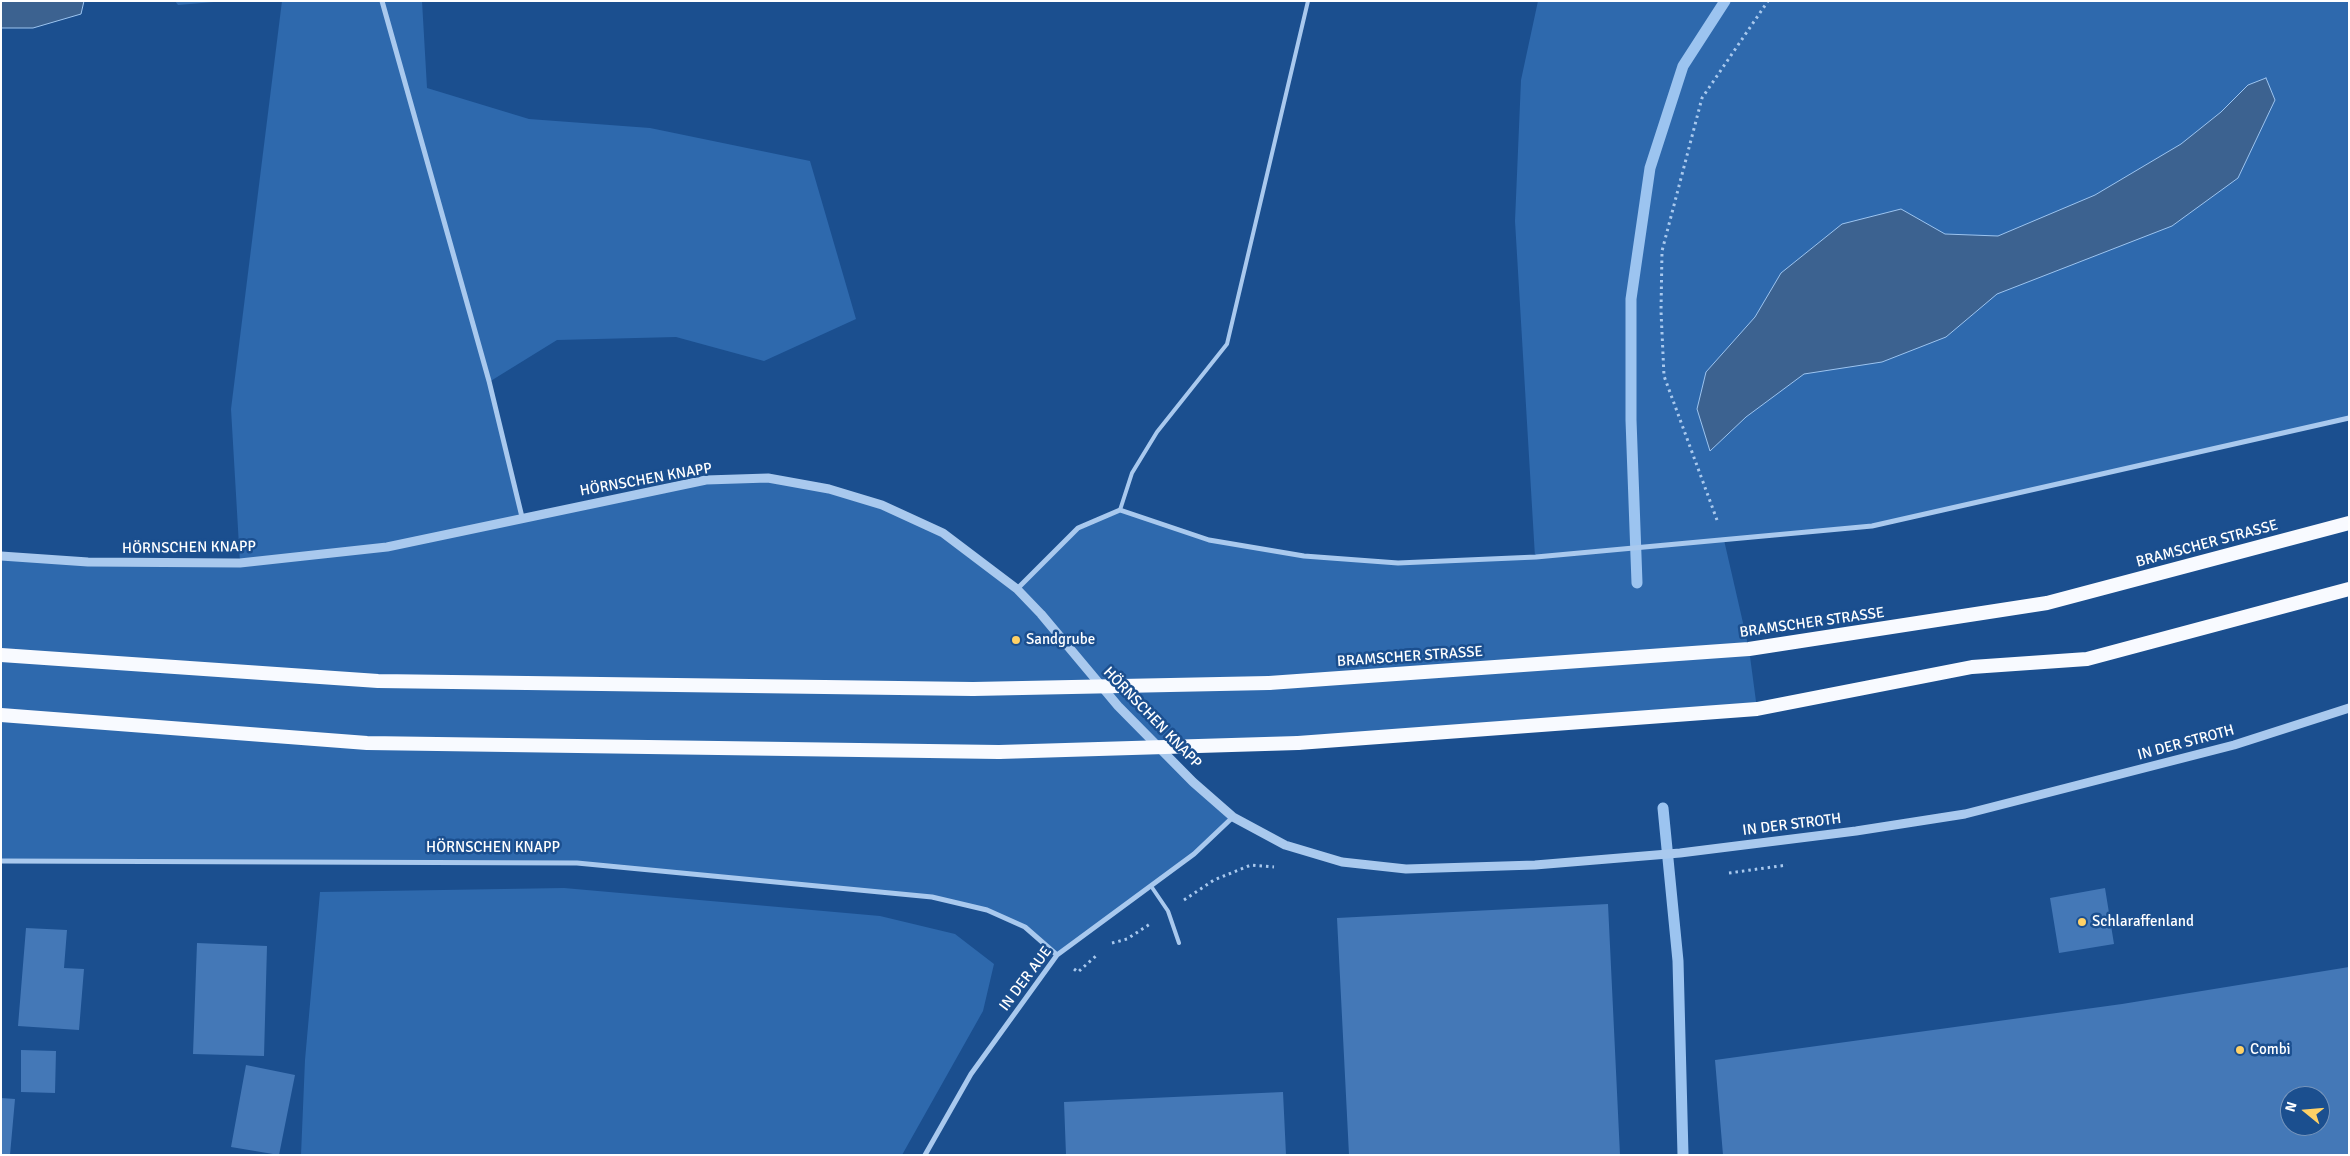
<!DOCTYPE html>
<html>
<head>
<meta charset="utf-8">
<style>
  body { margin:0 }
  #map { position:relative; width:2350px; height:1156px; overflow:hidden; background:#1b4f8f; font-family:Signika,sans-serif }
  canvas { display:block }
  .frame { position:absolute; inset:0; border:2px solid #fff; pointer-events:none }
  .north { position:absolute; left:2280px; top:1086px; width:50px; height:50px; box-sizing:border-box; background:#1b4f8f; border:1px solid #7695bc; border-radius:50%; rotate:287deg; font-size:14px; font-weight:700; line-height:20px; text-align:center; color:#fff }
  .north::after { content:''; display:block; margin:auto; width:18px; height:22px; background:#ffd166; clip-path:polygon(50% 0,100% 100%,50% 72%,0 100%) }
</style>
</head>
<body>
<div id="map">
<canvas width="2350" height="1156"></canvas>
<div class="frame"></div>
<div class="north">N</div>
</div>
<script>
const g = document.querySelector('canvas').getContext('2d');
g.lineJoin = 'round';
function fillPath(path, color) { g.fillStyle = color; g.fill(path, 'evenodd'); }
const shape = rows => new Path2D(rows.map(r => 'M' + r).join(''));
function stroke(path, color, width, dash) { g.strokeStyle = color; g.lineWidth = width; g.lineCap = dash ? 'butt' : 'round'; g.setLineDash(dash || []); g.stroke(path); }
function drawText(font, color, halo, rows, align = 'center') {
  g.font = font + ' Signika,sans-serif'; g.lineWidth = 5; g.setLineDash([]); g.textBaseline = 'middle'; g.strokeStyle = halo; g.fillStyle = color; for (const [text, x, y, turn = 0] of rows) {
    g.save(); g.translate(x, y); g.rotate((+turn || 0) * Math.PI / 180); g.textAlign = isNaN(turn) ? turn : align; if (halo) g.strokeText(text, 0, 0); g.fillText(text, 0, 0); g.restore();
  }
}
fillPath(shape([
  [175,1,226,1,178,5],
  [282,1,422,1,427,88,529,119,650,128,810,161,856,319,764,361,676,337,557,340,489,382,522,517,706,480,768,478,829,489,943,533,1017,589,1078,528,1120,510,1209,540,1304,556,1398,563,1535,557,1515,221,1521,80,1538,1,2349,1,2349,418,1872,526,1724,540,1749,649,1757,709,1160,747,1233,817,1194,854,1057,955,1025,927,987,910,932,897,577,863,1,861,1,556,240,563,231,409],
  [564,888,880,916,955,934,994,964,983,1011,902,1155,301,1155,305,1060,320,892]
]), '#2e69ad');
const water = shape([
  [1,1,84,1,81,14,33,28,1,28,1,1],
  [2266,78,2275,100,2238,178,2172,226,1997,294,1946,337,1882,362,1804,374,1746,417,1710,451,1697,409,1706,372,1755,317,1781,273,1842,224,1901,209,1945,234,1998,236,2095,195,2181,144,2221,112,2248,85,2266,78]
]);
fillPath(water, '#3c6290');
stroke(water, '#9cc4f0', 1);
stroke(shape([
  [1637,583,1631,420,1631,299,1650,168,1683,66,1725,1],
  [1663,808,1678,961,1683,1155]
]), '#9cc4f0', 11);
fillPath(shape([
  [2105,888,2114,944,2059,953,2050,898],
  [1608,904,1620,1155,1349,1155,1337,918],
  [26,928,67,930,64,968,84,969,79,1030,18,1026],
  [197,943,267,946,264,1056,193,1054],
  [2349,967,2349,1155,1723,1155,1715,1060,2122,1004],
  [2290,1096,2320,1096,2320,1126,2290,1126],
  [21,1050,56,1051,55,1093,21,1092],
  [246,1065,295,1075,279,1155,231,1147],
  [1283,1092,1286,1155,1066,1155,1064,1102],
  [1,1098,15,1099,10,1155,1,1155]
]), '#4478b7');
stroke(shape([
  [1717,520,1664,376,1661,311,1662,251,1702,98,1768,1],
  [1729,873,1787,865],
  [1184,900,1214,880,1251,865,1274,867],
  [1112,943,1127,939,1150,924],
  [1074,969,1078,972,1097,955]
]), '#a9c9ee', 3, [2.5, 4]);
stroke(shape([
  [1120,510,1132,473,1157,432,1227,344,1308,1],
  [1151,886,1168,911,1179,943]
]), '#a9c9ee', 4);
stroke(shape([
  [382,1,489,381,522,517],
  [1017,589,1078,528,1120,510,1209,540,1304,556,1398,563,1536,557,1872,526,2349,418],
  [1,861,577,863,932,897,987,910,1025,927,1057,955],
  [925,1155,971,1074,1057,955,1194,854,1233,817]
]), '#a9c9ee', 5);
stroke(shape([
  [1,556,88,562,240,563,387,547,706,480,768,478,829,489,882,505,943,533,1017,589,1041,614,1118,706,1193,782,1233,817,1285,845,1342,862,1406,869,1535,865,1680,853,1856,831,1965,814,2234,745,2349,708]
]), '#a9c9ee', 9);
stroke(shape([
  [1,655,378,681,973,689],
  [1269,683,1749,649,2047,603,2349,523],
  [1,715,367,743,999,752],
  [1298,743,1757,709,1972,667,2087,659,2349,589]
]), '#f8faff', 14);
stroke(shape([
  [973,689,1269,683],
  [999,752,1298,743]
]), '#f8faff', 14);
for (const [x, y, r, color] of [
  [1016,640,5,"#ffd166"],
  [2082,922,5,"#ffd166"],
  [2240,1050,5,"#ffd166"]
]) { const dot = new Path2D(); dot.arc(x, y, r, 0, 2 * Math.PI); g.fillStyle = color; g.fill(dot); stroke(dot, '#1b4f8f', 2); }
drawText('15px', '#fff', '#1b4f8f', [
  ["HÖRNSCHEN KNAPP",646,480,-10],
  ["BRAMSCHER STRASSE",2207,544,-15],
  ["HÖRNSCHEN KNAPP",189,548,-1],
  ["BRAMSCHER STRASSE",1812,623,-8],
  ["BRAMSCHER STRASSE",1410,657,-4],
  ["HÖRNSCHEN KNAPP",1152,718,46],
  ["IN DER STROTH",2186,743,-15],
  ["IN DER STROTH",1792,825,-7],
  ["HÖRNSCHEN KNAPP",493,848],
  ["IN DER AUE",1026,979,-53]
]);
drawText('15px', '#fff', '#1b4f8f', [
  ["Sandgrube",1026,640],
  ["Schlaraffenland",2092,922],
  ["Combi",2250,1050]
], 'left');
</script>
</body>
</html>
